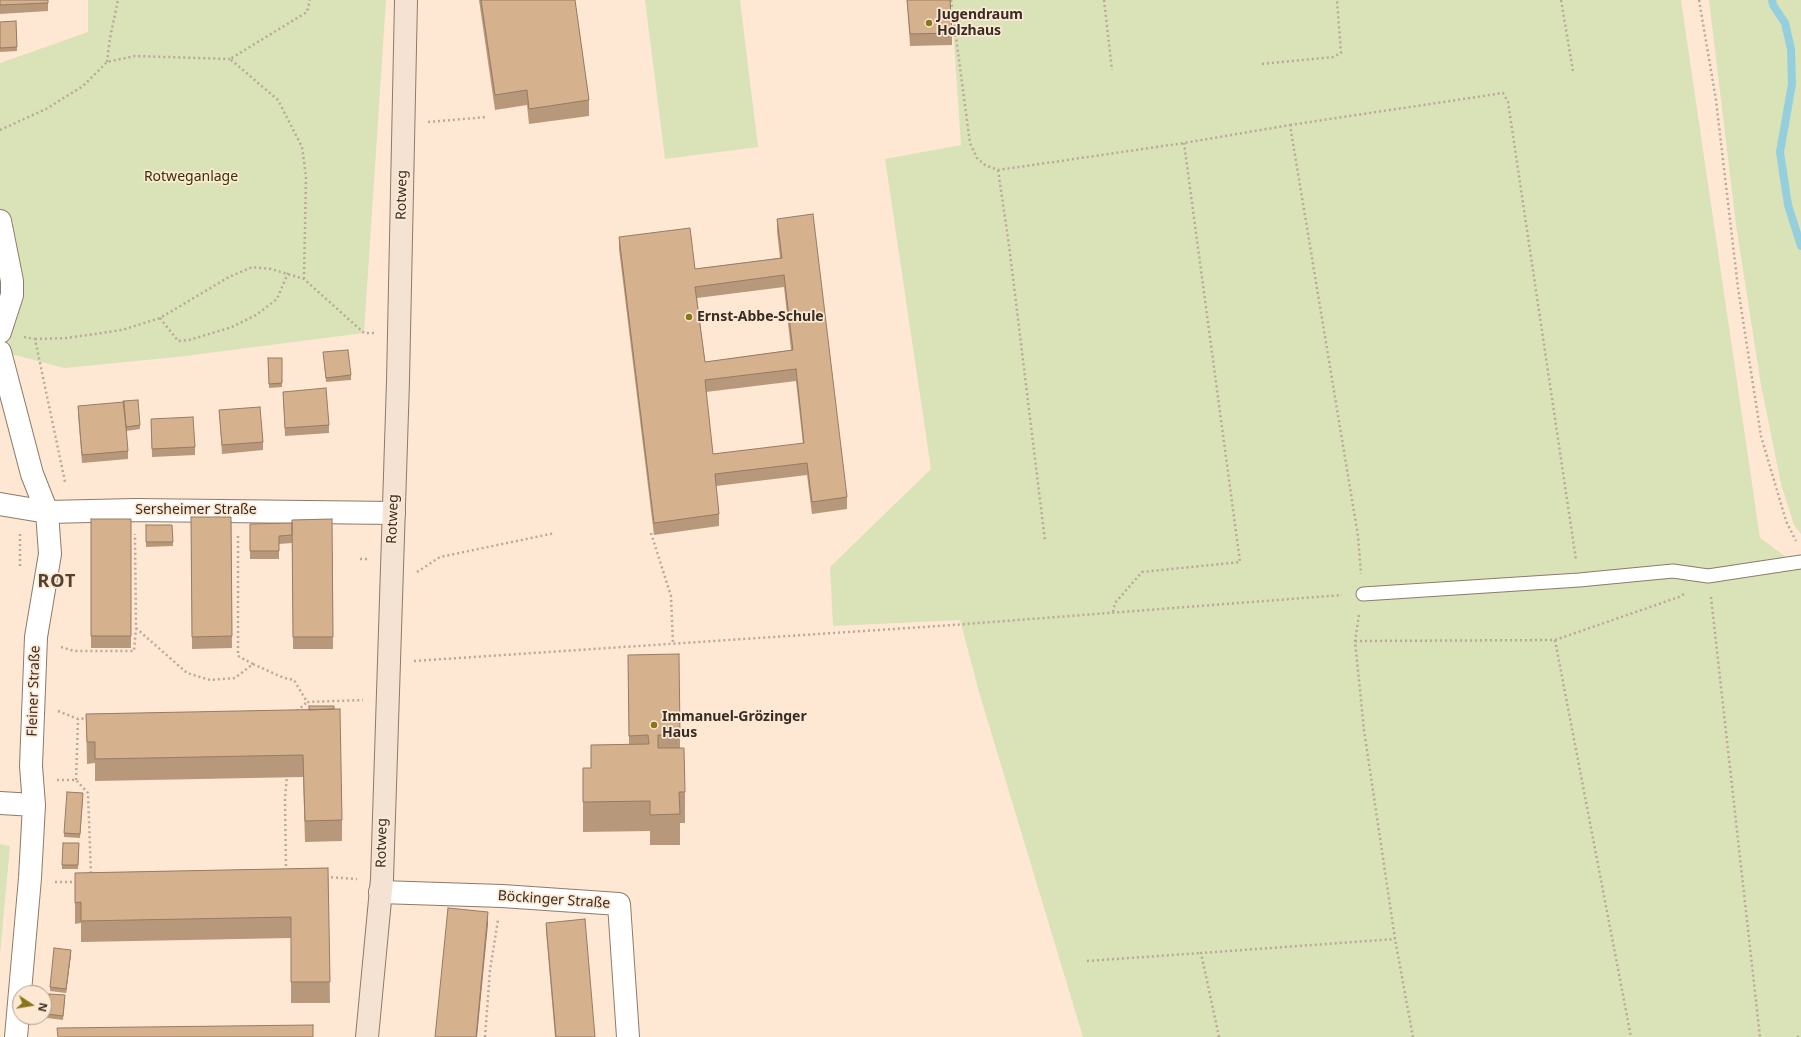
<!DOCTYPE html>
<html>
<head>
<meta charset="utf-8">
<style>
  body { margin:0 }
  #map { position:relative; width:1801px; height:1037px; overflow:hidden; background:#fee8d3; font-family:"Noto Sans",sans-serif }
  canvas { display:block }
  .north { position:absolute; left:12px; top:985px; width:40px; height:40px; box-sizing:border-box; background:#fee8d3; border:1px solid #ae9d8d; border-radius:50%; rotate:102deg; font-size:11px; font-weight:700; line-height:16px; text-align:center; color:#362d25 }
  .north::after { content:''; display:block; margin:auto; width:14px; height:18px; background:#86771b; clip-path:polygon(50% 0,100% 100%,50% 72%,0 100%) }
</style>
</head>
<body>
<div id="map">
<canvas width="1801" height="1037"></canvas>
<div class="north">N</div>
</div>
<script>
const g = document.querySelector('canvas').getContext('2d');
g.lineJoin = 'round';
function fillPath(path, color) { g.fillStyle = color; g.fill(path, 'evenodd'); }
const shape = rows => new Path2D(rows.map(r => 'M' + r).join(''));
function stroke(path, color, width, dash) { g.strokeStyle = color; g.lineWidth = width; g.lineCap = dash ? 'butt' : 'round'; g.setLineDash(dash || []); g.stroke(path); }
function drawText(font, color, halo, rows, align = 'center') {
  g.font = font + ' "Noto Sans",sans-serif'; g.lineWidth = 3.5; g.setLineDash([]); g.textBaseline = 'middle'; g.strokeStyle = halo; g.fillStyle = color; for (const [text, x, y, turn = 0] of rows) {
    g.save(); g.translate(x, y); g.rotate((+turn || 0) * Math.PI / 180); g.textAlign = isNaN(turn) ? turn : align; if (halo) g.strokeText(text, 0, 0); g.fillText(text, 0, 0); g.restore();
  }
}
fillPath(shape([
  [88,0,386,0,364,333,177,357,64,368,0,351,0,63,88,32],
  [645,0,740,0,758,147,665,159],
  [951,0,1681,0,1760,538,1801,568,1801,1037,1083,1037,979,692,960,620,833,626,830,567,931,469,885,159,961,145],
  [1709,0,1801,0,1801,534,1794,525,1781,484,1761,385,1736,225],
  [0,844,10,846,0,955]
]), '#dae2b8');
stroke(shape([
  [1772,0,1773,5,1785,23,1791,49,1792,84,1780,152,1788,205,1801,246]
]), '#95cfde', 8);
const service = shape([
  [1363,594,1579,580,1673,571,1708,576,1801,562]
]);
const minor = shape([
  [0,221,12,281,12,295,0,332],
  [0,352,32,474,47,512,50,554,36,637,31,766,34,805,30,878,16,1037],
  [0,504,47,512,135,510,394,513],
  [0,803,34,805],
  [380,892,502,896,619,904,628,1037]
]);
const secondary = shape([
  [367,1037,382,879,398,381,406,0]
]);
stroke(service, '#8e7a68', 15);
stroke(minor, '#8e7a68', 24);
stroke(secondary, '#8e7a68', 24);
stroke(shape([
  [951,0,970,143,977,158,985,165,998,170,1184,143,1290,125,1358,536,1361,574],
  [1104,0,1112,70],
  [1561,0,1573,71],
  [1699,0,1716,100,1738,288,1761,436,1786,521,1796,541],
  [107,62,110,38,118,0],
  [1262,64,1333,57,1341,53,1337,0],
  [428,122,487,117],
  [1290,125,1503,93,1508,102,1576,560],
  [0,130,46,109,83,86,107,62,135,56,230,59],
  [998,170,1009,245,1045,541],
  [304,279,306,176,302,147,278,100,230,59,307,12,310,0],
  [160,318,178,341,189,340,232,327,256,315,277,299,288,273],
  [24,337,35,339,65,482],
  [35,339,67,338,122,330,160,318,229,277,252,267,271,269,304,279,364,333,374,333],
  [651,533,671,596,673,644],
  [238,536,238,656,253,664],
  [360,559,368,559],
  [20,566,20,533],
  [417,572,440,557,555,533],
  [1711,597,1760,1037],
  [1113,612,1115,603,1142,572,1240,562,1184,143],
  [1359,615,1355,641,1364,730,1395,939,1413,1037],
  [136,628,187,673,210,680,235,678,253,664,284,678,294,680,307,702,363,700],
  [1555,640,1631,1037],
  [1355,641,1555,640,1679,597,1684,594],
  [61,647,74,651,134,651,136,628,135,534],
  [414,661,953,625,1342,595],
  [58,711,78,719,89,718],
  [297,711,307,702],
  [57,780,76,780,88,793,91,875],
  [76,780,78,719],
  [287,870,286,870,285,799,287,775],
  [326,877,357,879],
  [55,882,78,882],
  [1087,961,1201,953],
  [485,1037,490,970,498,920],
  [1219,1037,1201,953,1395,939],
  [1797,1037,1801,1036]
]), '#baa898', 2.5, [2, 3]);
stroke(service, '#fff', 13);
stroke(minor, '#fff', 22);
stroke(secondary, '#f4e3d3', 22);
fillPath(shape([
  [0,0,48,0,48,11,0,14],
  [479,0,575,0,589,100,589,116,529,124,527,105,495,110],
  [907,0,950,0,952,33,952,45,910,46],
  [16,21,17,51,0,52,0,22],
  [777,219,847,497,847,509,812,514,807,475,716,486,719,514,719,526,654,535,619,249,619,237,695,269,780,258,777,231],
  [784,287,791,350,705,362,697,298],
  [796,381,803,444,713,454,706,392],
  [323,352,351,375,351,380,326,382],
  [268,358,282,358,282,387,269,388],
  [283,392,329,425,329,433,285,436],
  [78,406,140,425,140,429,126,431,128,451,128,459,82,463,78,414],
  [219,410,263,442,263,450,222,454],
  [151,419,195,447,195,455,152,457],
  [191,517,231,517,232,648,192,649],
  [91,519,131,519,131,648,91,648],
  [332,519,333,649,293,649,292,520],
  [292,523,292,543,279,544,279,559,250,559,250,524],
  [146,525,172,525,173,546,146,547],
  [628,655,680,735,680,748,685,792,685,823,680,823,680,845,650,845,650,831,583,832,583,768,591,768,591,745,629,745],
  [309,710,342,820,342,841,305,842,303,777,95,781,95,763,87,764,86,714],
  [83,797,80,838,64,837,64,833],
  [79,843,78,869,62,869,62,865],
  [328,868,330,1003,291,1003,291,938,81,942,81,923,75,924,75,873],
  [546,923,595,1037,555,1037,546,931],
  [71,954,66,993,50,991,50,987],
  [65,1000,63,1020,47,1018,47,1014]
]), '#b7987a');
fillPath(shape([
  [488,912,488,924,477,1037,476,1037],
  [71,950,71,954,66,993,66,989]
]), '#957c63');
const building = shape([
  [0,0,48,0,48,3,0,5,0,0],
  [481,0,575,0,589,100,529,109,527,90,495,95,481,0],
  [907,0,950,0,952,33,910,34,907,0],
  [16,21,17,47,0,48,0,22,16,21],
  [813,214,847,497,812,502,807,463,715,474,719,514,654,523,619,237,690,228,695,269,782,258,777,219,813,214],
  [784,275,793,350,705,362,695,287,784,275],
  [796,369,804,443,713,454,705,380,796,369],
  [348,350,351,375,326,378,323,352,348,350],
  [268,358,282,358,282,383,269,384,268,358],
  [326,388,329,425,285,428,283,392,326,388],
  [138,400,140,425,126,427,123,401,138,400],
  [124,402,128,451,82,455,78,406,124,402],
  [260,407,263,442,222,445,219,410,260,407],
  [193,417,195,447,152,449,151,419,193,417],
  [191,517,231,517,232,636,192,637,191,517],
  [91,519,131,519,131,636,91,636,91,519],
  [332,519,333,637,293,637,292,520,332,519],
  [292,523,292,535,279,536,279,551,250,551,250,524,292,523],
  [146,525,172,525,173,542,146,542,146,525],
  [679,654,680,735,658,735,658,748,684,748,685,792,679,792,680,814,650,815,650,801,583,802,583,768,591,768,591,745,649,744,648,735,629,736,628,655,679,654],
  [309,706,334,706,334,709,309,710,309,706],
  [340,709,342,820,305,821,303,755,95,759,95,742,87,742,86,714,340,709],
  [67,792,83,793,80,834,64,833,67,792],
  [63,843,79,843,78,865,62,865,63,843],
  [328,868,330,982,291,982,291,917,81,921,81,902,75,903,75,873,328,868],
  [448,908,488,912,476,1037,435,1037,448,908],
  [585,919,595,1037,556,1037,546,923,585,919],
  [54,948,71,950,66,989,50,987,54,948],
  [49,994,65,995,63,1016,47,1014,49,994],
  [313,1025,313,1037,58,1037,57,1028,313,1025]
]);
fillPath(building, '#d5b18e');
stroke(building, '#957c63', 1);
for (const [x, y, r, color] of [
  [929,23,4,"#86771b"],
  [689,317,4,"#86771b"],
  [654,725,4,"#86771b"]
]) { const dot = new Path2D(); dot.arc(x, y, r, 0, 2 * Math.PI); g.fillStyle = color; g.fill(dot); stroke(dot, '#fee8d3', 1.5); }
drawText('bold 14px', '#362d25', '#fee8d3', [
  ["Jugendraum",937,15],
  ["Holzhaus",937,31],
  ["Ernst-Abbe-Schule",697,317],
  ["Immanuel-Grözinger",662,717],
  ["Haus",662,733]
], 'left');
drawText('14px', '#313700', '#fee8d3', [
  ["Rotweganlage",191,177]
]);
drawText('14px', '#362d25', '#fee8d3', [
  ["Rotweg",402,195,-89],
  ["Sersheimer Straße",196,510],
  ["Rotweg",393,519,-88],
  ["Fleiner Straße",34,691,-88],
  ["Rotweg",382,843,-89],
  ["Böckinger Straße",554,900,4]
]);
g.letterSpacing = '1px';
drawText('bold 18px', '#544231', '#fee8d3', [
  ["ROT",57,582]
]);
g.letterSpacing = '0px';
</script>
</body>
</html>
